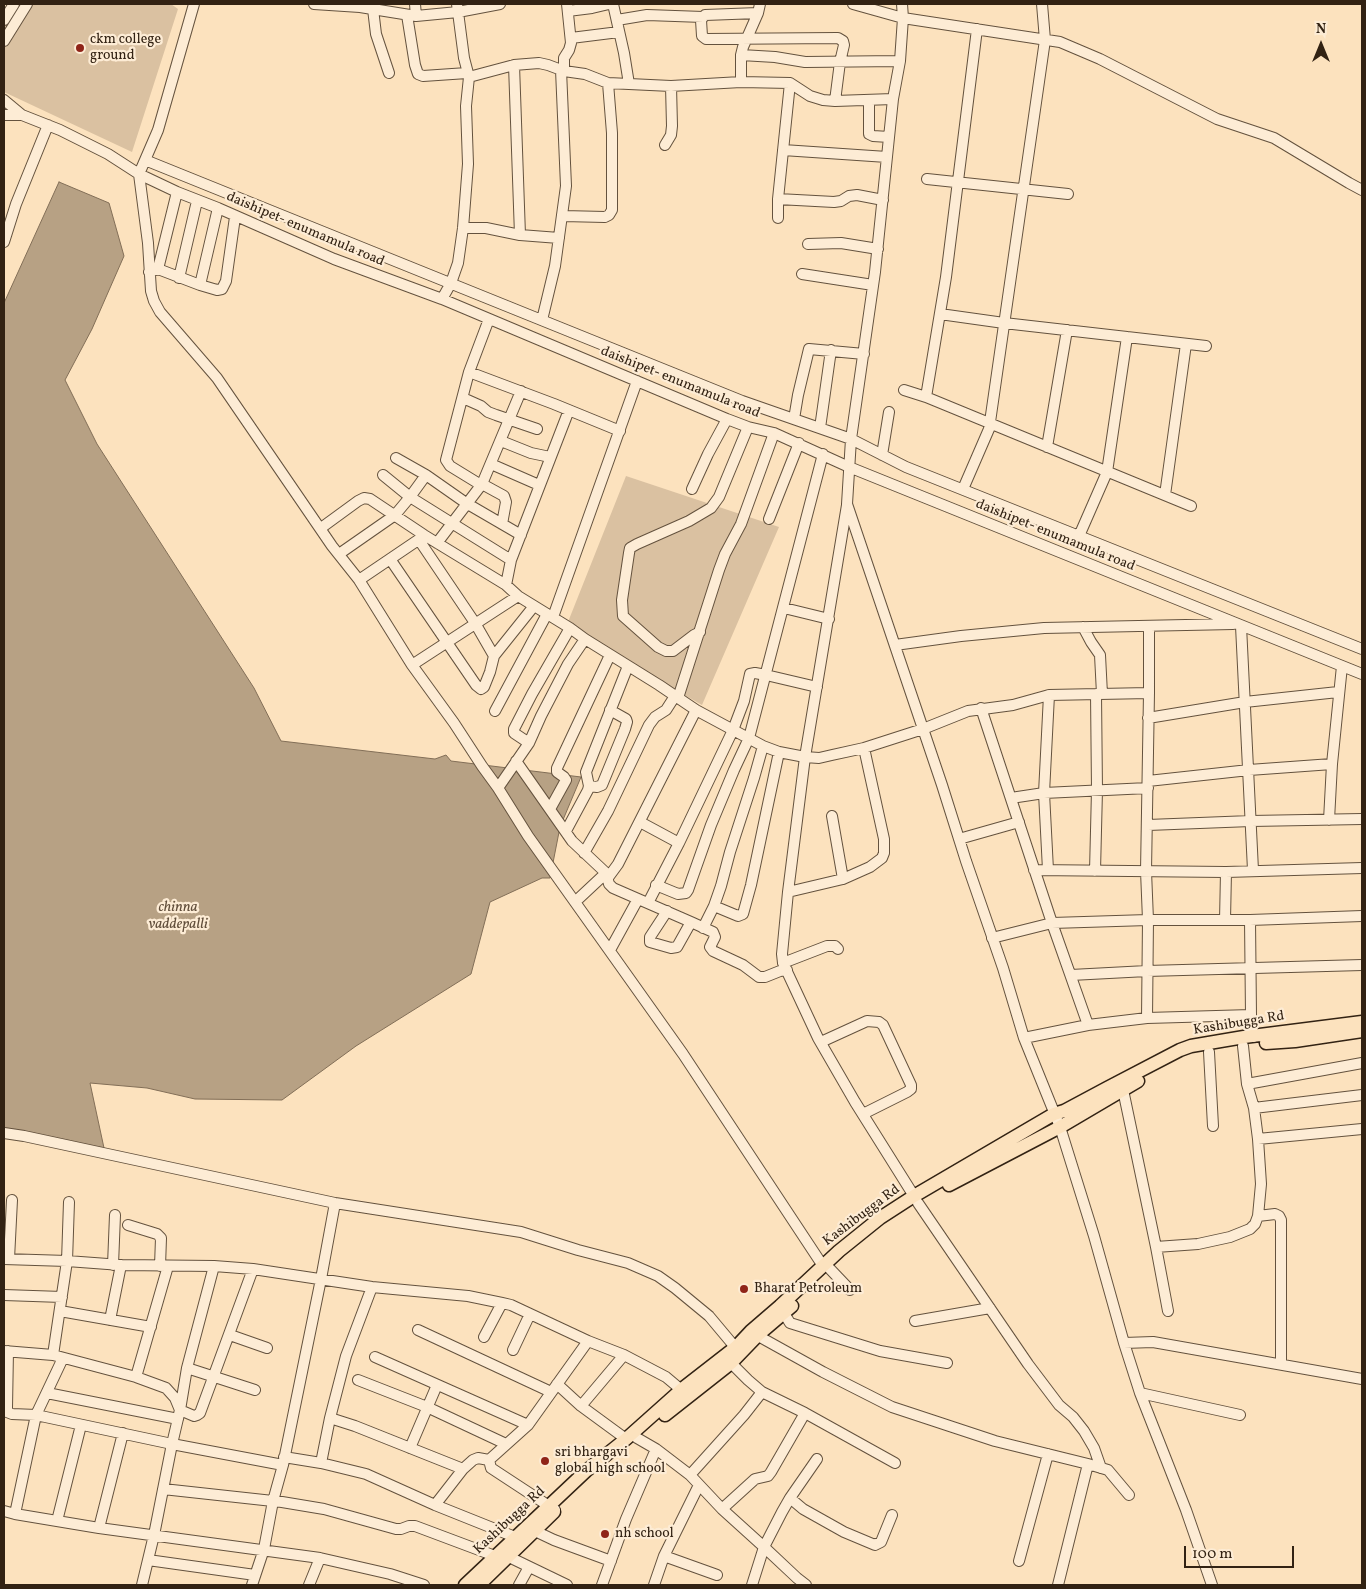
<!DOCTYPE html>
<html>
<head>
<meta charset="utf-8">
<style>
  body { margin:0 }
  #map { position:relative; width:1366px; height:1589px; overflow:hidden; background:#fce2be; font-family:Vollkorn,serif }
  canvas { display:block }
  .frame { position:absolute; inset:0; border:5px solid #322213; pointer-events:none }
  .north { position:absolute; left:1296px; top:20px; width:50px; height:50px; -webkit-text-stroke:4px #fdecd5; paint-order:stroke; rotate:0deg; font-size:14px; font-weight:700; line-height:20px; text-align:center; color:#322213 }
  .north::after { content:''; display:block; margin:auto; width:18px; height:22px; background:#322213; clip-path:polygon(50% 0,100% 100%,50% 72%,0 100%) }
  .scale { position:absolute; left:1184px; top:1546px; width:110px; height:22px; box-sizing:border-box; border:2px solid #322213; border-top:0; padding-left:6px; font-size:15px; line-height:18px; white-space:nowrap; color:#322213; -webkit-text-stroke:4px #fdecd5; paint-order:stroke }
</style>
</head>
<body>
<div id="map">
<canvas width="1366" height="1589"></canvas>
<div class="frame"></div>
<div class="north">N</div>
<div class="scale">100 m</div>
</div>
<script>
const g = document.querySelector('canvas').getContext('2d');
g.lineJoin = 'round';
function fillPath(path, color) { g.fillStyle = color; g.fill(path, 'evenodd'); }
const shape = rows => new Path2D(rows.map(r => 'M' + r).join(''));
function stroke(path, color, width, dash) { g.strokeStyle = color; g.lineWidth = width; g.lineCap = dash ? 'butt' : 'round'; g.setLineDash(dash || []); g.stroke(path); }
function drawText(font, color, halo, rows, align = 'center') {
  g.font = font + ' Vollkorn,serif'; g.lineWidth = 4.5; g.setLineDash([]); g.textBaseline = 'middle'; g.strokeStyle = halo; g.fillStyle = color; for (const [text, x, y, turn = 0] of rows) {
    g.save(); g.translate(x, y); g.rotate((+turn || 0) * Math.PI / 180); g.textAlign = isNaN(turn) ? turn : align; if (halo) g.strokeText(text, 0, 0); g.fillText(text, 0, 0); g.restore();
  }
}
fillPath(shape([
  [21,4,171,4,178,9,132,152,4,92,4,27],
  [626,476,779,527,702,705,566,627]
]), '#dac1a1');
const water = shape([
  [59,182,109,203,124,256,92,329,65,380,97,444,254,688,281,741,435,759,446,755,451,761,581,777,560,827,550,878,542,878,490,902,471,974,356,1046,282,1100,195,1099,147,1088,90,1083,104,1148,4,1133,4,303,59,182]
]);
fillPath(water, '#b7a184');
stroke(water, '#826e57', 1);
const minor = shape([
  [194,4,158,130,139,174,148,243,151,291,154,301,160,312,217,378,332,546,359,580,412,665,454,723,482,766,498,788,528,836,683,1054,823,1266],
  [314,4,360,7,416,16,458,12,457,4],
  [415,4,416,16],
  [500,4,458,12,464,58,469,77,514,65,539,63,548,65,564,71,585,74,608,83,671,86,741,82,790,83,810,96,823,100,835,101,893,99],
  [613,4,624,53,629,84],
  [853,4,903,18,1060,42,1100,59,1217,119,1274,138,1349,183,1362,190],
  [902,4,903,18,900,61,893,99,875,272,851,439,847,504,942,785,966,861,1003,968,1024,1038,1060,1127,1094,1236,1124,1343,1140,1393,1186,1510,1212,1585],
  [373,9,376,34,389,73],
  [568,11,592,8,609,4],
  [758,13,705,15,701,20,702,36,706,39,838,38,843,41,844,45,840,62,835,101],
  [407,15,415,65,418,74,423,76,467,73],
  [4,20,14,4],
  [617,20,647,15,703,17],
  [571,38,619,32],
  [4,41,27,4],
  [741,55,775,57,805,62,900,61],
  [564,71,564,58,569,50,571,43,567,4],
  [741,82,741,55,743,47,758,13,760,4],
  [4,100,22,115],
  [869,101,869,134,873,136,889,137],
  [4,115,22,115,60,130,108,154,139,174,177,192,218,208,334,259,442,299,727,419,748,427,774,433,849,467,1362,674],
  [665,145,671,135,672,126,671,86],
  [783,150,887,157],
  [145,160,742,401,851,439,906,467,1362,649],
  [927,179,1068,194],
  [778,199,834,202,841,201,849,196,857,195,883,200],
  [563,216,605,217,609,215,612,210,612,133,608,83],
  [778,218,778,199,790,83],
  [463,228,486,228,520,235,514,65],
  [520,235,559,238],
  [4,242,16,204,48,125],
  [808,244,841,243,878,249],
  [158,269,177,192],
  [149,272,158,269,200,285,217,290,222,289,226,281,235,217],
  [802,274,873,285],
  [179,278,197,201],
  [200,285,218,208],
  [442,299,451,283,458,263,463,228,468,164,466,106,469,77],
  [940,314,1004,323,1206,346],
  [542,320,555,266,566,186,561,70],
  [469,372,554,404,620,431],
  [904,390,926,397,1191,506],
  [926,397,946,277,977,29],
  [463,398,481,406,488,412,496,415,537,429],
  [794,419,798,395,809,349,864,354],
  [820,428,831,350],
  [501,441,531,453,550,457],
  [1047,447,1067,330],
  [882,455,889,412],
  [396,458,426,475,466,503,521,535],
  [491,464,539,485],
  [383,475,410,497,511,560],
  [482,484,504,496,506,502,502,524],
  [481,485,450,466,446,460,469,372,489,319],
  [692,489,708,454,727,419],
  [963,489,989,429,1045,40,1042,4],
  [1165,495,1186,344],
  [847,505,805,757,788,892,782,954,783,963,818,1038,855,1102,914,1196],
  [769,519,799,443],
  [321,528,358,501,364,498,370,499,424,535,506,585,518,596,570,628,585,639,659,685,696,710,763,746,779,752,805,757,819,758,832,755,864,748,923,729,968,711,1013,705,1049,695],
  [1079,536,1107,472,1127,337],
  [437,543,482,484,521,391],
  [339,554,395,515,410,497,426,475],
  [390,559,476,685,481,689,484,687,490,672,494,656,475,623,419,540],
  [359,580,424,536],
  [506,585,511,560,569,410],
  [784,608,829,619],
  [553,617,637,381],
  [1241,626,1253,870],
  [1083,627,1091,642,1100,655,1102,694],
  [700,632,694,635,673,651,666,651,658,647,623,616,622,600,629,553,630,548,637,544,689,521,711,508,719,497,748,427],
  [895,645,961,636,1044,628,1233,624],
  [494,656,534,606],
  [412,665,518,596],
  [678,698,719,570,725,554,741,524,774,433],
  [981,708,1052,923,1088,1025],
  [495,711,547,614],
  [1148,718,1245,702,1338,692],
  [529,743,514,733,514,729,532,694,570,628],
  [516,761,572,841,606,873,609,884,613,888,691,922,713,932,715,937,710,947,713,951,743,965,759,977,765,977,780,971,787,970],
  [1148,781,1249,770,1332,764],
  [589,786,597,787,602,785,625,729,627,722,626,719,610,710],
  [498,788,529,743,541,716,568,664,585,639],
  [1011,798,1044,793,1148,788],
  [550,809,566,780,564,777,557,772,557,768,610,655],
  [832,816,843,879],
  [1329,820,1332,764,1342,666],
  [640,822,679,843],
  [1148,825,1251,821,1362,819],
  [566,831,588,790,589,786,586,772,628,666],
  [959,839,1019,822],
  [584,853,608,811,649,725,655,717,666,710,675,696],
  [1034,870,1226,872,1362,868],
  [1048,870,1044,793,1049,695,1149,693],
  [1095,871,1097,790,1096,694],
  [607,879,618,864,696,710],
  [656,885,678,894,686,893,688,890,711,825,734,770,749,738,823,454],
  [788,892,843,879,870,867,882,858,884,853,884,839,864,748],
  [575,902,606,873],
  [648,903,679,843,733,730,744,701,750,674,755,673,766,675,817,687],
  [714,906,738,916,743,914,751,885,779,752],
  [667,911,650,937,650,942,671,948,677,947,691,922],
  [1225,920,1226,872],
  [1250,920,1251,1015,1253,1037],
  [703,928,714,906,721,886,730,852,754,778,763,746],
  [992,938,1052,923,1148,920,1250,920,1362,916],
  [610,950,638,899],
  [783,963,827,946,835,946,838,949],
  [1071,975,1147,971,1362,965],
  [1147,1018,1148,920,1146,871,1149,693,1149,626],
  [1024,1038,1088,1025,1147,1018,1251,1015],
  [821,1042,867,1021,879,1022,883,1025,911,1085,911,1089,907,1092,863,1114],
  [1209,1052,1213,1126],
  [1247,1084,1362,1063],
  [1122,1085,1156,1247,1168,1311],
  [1254,1108,1362,1095],
  [4,1133,24,1136,335,1203,521,1232,578,1250,628,1263,658,1276,675,1288,709,1316,740,1353],
  [1258,1139,1362,1129],
  [918,1203,1028,1364,1059,1405,1073,1417,1084,1431,1094,1448,1101,1468],
  [1258,1216,1275,1214,1279,1216,1281,1220,1281,1364],
  [128,1225,157,1234,161,1238,160,1266],
  [1156,1247,1198,1244,1230,1237,1250,1229,1255,1224,1258,1216,1261,1184,1258,1139,1254,1108,1247,1084,1243,1046],
  [4,1259,67,1261,121,1265,214,1266,253,1269,372,1287,468,1296,502,1303,511,1305,588,1341,624,1355,666,1377,685,1393],
  [9,1259,12,1200],
  [113,1265,115,1215],
  [830,1269,850,1290],
  [4,1295,62,1297],
  [780,1307,790,1323,880,1351,947,1363],
  [60,1311,151,1327],
  [110,1320,121,1265],
  [915,1321,990,1308],
  [418,1330,551,1392],
  [751,1332,823,1372,892,1407,995,1441,1088,1464,1108,1470,1129,1495],
  [230,1335,267,1348],
  [484,1337,502,1303],
  [1124,1343,1153,1342,1362,1379],
  [513,1350,530,1314],
  [4,1351,53,1355,136,1377,166,1388,175,1398,180,1410,194,1416,197,1415,200,1413,253,1269],
  [8,1351,7,1408,7,1412,12,1414,36,1415,172,1444,283,1465],
  [53,1355,67,1261,69,1202],
  [375,1357,528,1425],
  [731,1363,748,1380,762,1392,805,1413,895,1463],
  [187,1368,255,1390],
  [136,1377,168,1266],
  [358,1380,427,1407,506,1444],
  [557,1384,581,1406,626,1439],
  [47,1393,178,1419],
  [1140,1393,1240,1415],
  [581,1406,624,1355],
  [330,1418,355,1426,463,1469],
  [632,1433,637,1438,656,1449,690,1475,722,1509,764,1547,797,1578,806,1585],
  [410,1448,437,1385],
  [284,1457,321,1463,366,1474,435,1505,520,1539],
  [489,1460,491,1468,555,1510],
  [321,1463,330,1418,346,1356,372,1287],
  [690,1475,744,1415,762,1392],
  [163,1489,282,1502,324,1509,396,1529,401,1529,409,1526,415,1526,495,1556,509,1557,567,1585],
  [790,1498,803,1509,844,1532,875,1545,881,1542,892,1515],
  [435,1505,463,1469,473,1460,478,1458,489,1460,528,1425,588,1341],
  [722,1509,755,1479,768,1476,771,1472,805,1413],
  [4,1511,15,1514,99,1528,320,1558,390,1574,424,1585],
  [15,1514,36,1415,63,1358],
  [57,1521,81,1425],
  [99,1528,123,1433],
  [535,1531,554,1540,611,1561],
  [664,1556,717,1575],
  [148,1560,255,1575],
  [1019,1561,1048,1454],
  [142,1585,154,1535,172,1444,180,1410,187,1368,214,1266],
  [252,1585,264,1549,273,1501,283,1465,321,1279,335,1203],
  [309,1585,320,1558],
  [519,1585,529,1567],
  [602,1585,626,1519,656,1449],
  [654,1585,664,1556,699,1485],
  [752,1585,764,1547,782,1512,790,1498,817,1459],
  [1058,1585,1088,1464]
]);
const major = shape([
  [1266,1043,1295,1041,1362,1031],
  [949,1185,1060,1127,1138,1081],
  [665,1415,731,1363,758,1335,792,1306],
  [465,1585,586,1471,626,1439,682,1389,736,1347,751,1331,780,1306,839,1251,880,1218,914,1196,1054,1114,1064,1111,1107,1088,1180,1050,1191,1046,1244,1037,1362,1022],
  [479,1585,554,1512]
]);
stroke(minor, '#64523e', 12);
stroke(major, '#322213', 15);
stroke(minor, '#fdecd5', 10);
stroke(major, '#fce2be', 12);
for (const [x, y, r, color] of [
  [80,48,5,"#8f2418"],
  [744,1289,5,"#8f2418"],
  [545,1461,5,"#8f2418"],
  [605,1534,5,"#8f2418"]
]) { const dot = new Path2D(); dot.arc(x, y, r, 0, 2 * Math.PI); g.fillStyle = color; g.fill(dot); stroke(dot, '#fdecd5', 2); }
drawText('14px', '#322213', '#fdecd5', [
  ["ckm college",90,40],
  ["ground",90,56],
  ["Bharat Petroleum",754,1289],
  ["sri bhargavi",555,1453],
  ["global high school",555,1469],
  ["nh school",615,1534]
], 'left');
drawText('14px', '#322213', '#fdecd5', [
  ["daishipet- enumamula road",305,230,23],
  ["daishipet- enumamula road",680,383,22],
  ["daishipet- enumamula road",1055,536,22],
  ["Kashibugga Rd",1239,1024,-9],
  ["Kashibugga Rd",862,1216,-37],
  ["Kashibugga Rd",510,1521,-43]
]);
drawText('italic 15px', '#614e3b', '#fdecd5', [
  ["chinna",178,908],
  ["vaddepalli",178,925]
]);
</script>
</body>
</html>
